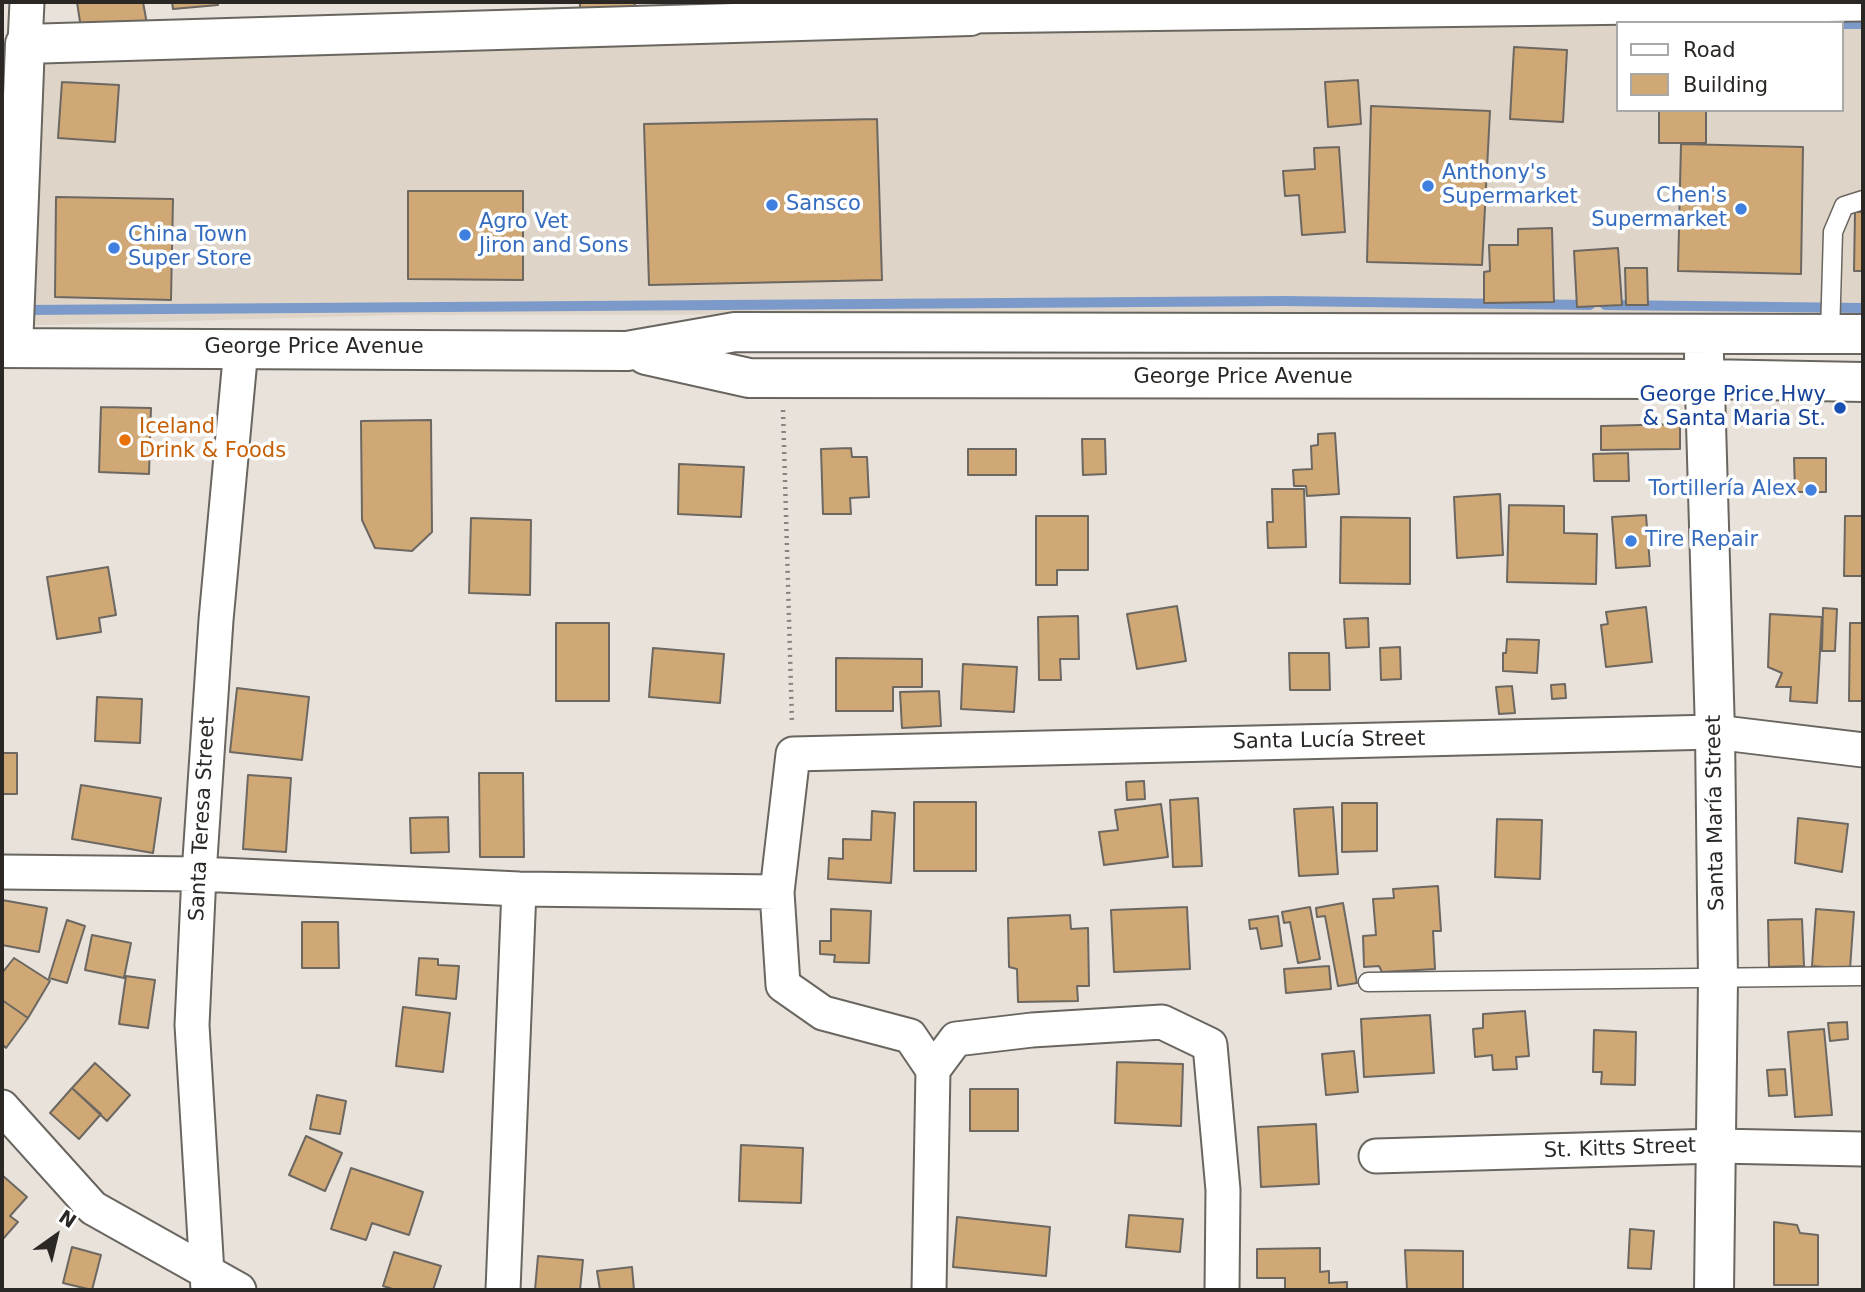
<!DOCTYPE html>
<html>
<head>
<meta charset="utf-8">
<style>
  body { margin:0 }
  #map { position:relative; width:1865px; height:1292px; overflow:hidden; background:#e8e2db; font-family:"DejaVu Sans",sans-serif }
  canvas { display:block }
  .frame { position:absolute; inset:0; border:4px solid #2a2725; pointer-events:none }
  .legend { position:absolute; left:1616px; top:21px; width:228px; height:91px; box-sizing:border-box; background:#fff; border:2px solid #aaa9a8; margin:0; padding:9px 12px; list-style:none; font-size:21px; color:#2a2725 }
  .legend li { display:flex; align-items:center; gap:14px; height:35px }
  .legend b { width:35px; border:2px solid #aaa9a8 }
  .north { position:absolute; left:21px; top:1201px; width:70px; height:70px; -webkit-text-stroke:5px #fff; paint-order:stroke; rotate:34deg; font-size:19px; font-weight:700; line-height:28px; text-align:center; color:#2a2725 }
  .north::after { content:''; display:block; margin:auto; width:24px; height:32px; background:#2a2725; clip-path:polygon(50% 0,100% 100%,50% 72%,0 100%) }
</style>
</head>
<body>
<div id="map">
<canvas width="1865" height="1292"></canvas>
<div class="frame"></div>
<ul class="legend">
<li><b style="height:9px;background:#fff"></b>Road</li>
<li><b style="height:19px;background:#cfa876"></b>Building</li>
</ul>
<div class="north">N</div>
</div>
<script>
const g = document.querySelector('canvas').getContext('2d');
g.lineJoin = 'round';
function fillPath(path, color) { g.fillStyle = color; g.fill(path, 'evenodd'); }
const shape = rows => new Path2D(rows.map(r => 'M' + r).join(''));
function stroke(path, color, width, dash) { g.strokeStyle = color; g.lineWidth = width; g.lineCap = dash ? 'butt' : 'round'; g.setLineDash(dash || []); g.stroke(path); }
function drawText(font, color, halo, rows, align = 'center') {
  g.font = font + ' "DejaVu Sans",sans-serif'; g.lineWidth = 7; g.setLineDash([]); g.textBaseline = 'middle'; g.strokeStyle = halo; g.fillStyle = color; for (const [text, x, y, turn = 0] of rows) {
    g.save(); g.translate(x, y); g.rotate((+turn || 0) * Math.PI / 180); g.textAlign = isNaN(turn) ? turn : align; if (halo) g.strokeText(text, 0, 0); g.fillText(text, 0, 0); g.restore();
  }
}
fillPath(shape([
  [1863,2,1863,317,915,314,399,315,10,326,25,44],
  [1618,23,1842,23,1842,110,1618,110]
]), '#dfd4c8');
stroke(shape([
  [1842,24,1863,24],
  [1605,305,1863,308],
  [23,310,1285,301,1590,305]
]), '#7b9aca', 10);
const building = shape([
  [77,2,143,2,147,24,82,35,77,2],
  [172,2,217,2,218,5,173,9,172,2],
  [580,2,635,2,634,13,580,8,580,2],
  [1514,47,1567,50,1563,122,1510,119,1514,47],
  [1358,80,1361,124,1328,127,1325,82,1358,80],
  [62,82,119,85,115,142,58,138,62,82],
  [1371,106,1490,111,1482,265,1367,262,1371,106],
  [1659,110,1706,110,1706,143,1659,143,1659,110],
  [877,119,882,280,649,285,644,124,877,119],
  [1681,144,1803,147,1801,274,1678,271,1681,144],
  [1339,147,1345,232,1302,235,1299,195,1285,196,1283,171,1315,169,1314,148,1339,147],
  [408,191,523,191,523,280,408,279,408,191],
  [56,197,173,199,171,300,55,297,56,197],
  [1855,212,1863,212,1863,271,1854,271,1855,212],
  [1552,228,1554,302,1484,303,1484,272,1490,271,1489,245,1518,245,1518,229,1552,228],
  [1618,248,1622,305,1577,307,1574,251,1618,248],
  [1625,268,1647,268,1648,305,1626,305,1625,268],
  [101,407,151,408,149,474,99,472,101,407],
  [431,420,432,532,412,551,375,548,362,520,361,421,431,420],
  [1680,424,1680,449,1601,450,1601,426,1680,424],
  [1335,433,1339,494,1307,496,1306,486,1294,486,1293,470,1312,469,1311,446,1318,445,1318,434,1335,433],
  [1082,439,1105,439,1106,474,1083,475,1082,439],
  [851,448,852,457,867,457,869,497,850,498,851,514,823,514,821,449,851,448],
  [968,449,1016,449,1016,475,968,475,968,449],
  [1628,453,1629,481,1594,481,1593,454,1628,453],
  [1794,458,1826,458,1826,492,1795,492,1794,458],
  [679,464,744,467,741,517,678,514,679,464],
  [1272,489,1304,489,1306,547,1268,548,1267,522,1273,522,1272,489],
  [1500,494,1503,555,1457,558,1454,497,1500,494],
  [1509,505,1564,506,1564,533,1597,534,1596,584,1507,582,1509,505],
  [1646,515,1650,566,1616,568,1612,517,1646,515],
  [1036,516,1088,516,1088,570,1057,570,1057,585,1036,585,1036,516],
  [1845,516,1863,516,1863,576,1844,576,1845,516],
  [1341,517,1410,518,1410,584,1340,583,1341,517],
  [471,518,531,520,530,595,469,593,471,518],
  [108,567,116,615,99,618,101,632,57,639,47,577,108,567],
  [1177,606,1186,661,1137,669,1127,614,1177,606],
  [1646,607,1652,662,1606,667,1601,625,1608,624,1606,612,1646,607],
  [1823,608,1837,609,1835,651,1822,651,1823,608],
  [1770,614,1822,617,1817,703,1790,701,1791,687,1776,687,1782,673,1768,667,1770,614],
  [1078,616,1079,659,1060,659,1061,680,1039,680,1038,617,1078,616],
  [1368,618,1369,647,1346,648,1344,619,1368,618],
  [556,623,609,623,609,701,556,701,556,623],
  [1850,623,1863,623,1863,701,1849,701,1850,623],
  [1507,639,1539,640,1537,673,1503,671,1503,653,1506,653,1507,639],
  [1400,647,1401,679,1381,680,1380,648,1400,647],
  [653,648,724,654,720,703,649,697,653,648],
  [1289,653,1329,653,1330,690,1290,690,1289,653],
  [836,658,922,659,922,687,893,687,893,711,836,711,836,658],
  [963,664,1017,667,1014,712,961,709,963,664],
  [1565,684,1566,698,1552,699,1551,685,1565,684],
  [1512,686,1515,713,1499,714,1496,687,1512,686],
  [237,688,309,697,302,760,230,752,237,688],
  [939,691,941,726,902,728,900,692,939,691],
  [97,697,142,699,140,743,95,741,97,697],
  [2,753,17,753,17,794,2,794,2,753],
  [479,773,523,773,524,857,480,857,479,773],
  [248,775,291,778,286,852,243,849,248,775],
  [1144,781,1145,799,1127,800,1126,782,1144,781],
  [81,785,161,798,153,853,72,839,81,785],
  [1198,798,1202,866,1173,867,1170,800,1198,798],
  [914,802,976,802,976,871,914,871,914,802],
  [1342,803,1377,803,1377,851,1342,852,1342,803],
  [1161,804,1168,857,1104,865,1099,832,1118,830,1115,810,1161,804],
  [1333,807,1338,874,1299,876,1294,809,1333,807],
  [872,811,895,813,891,883,828,879,829,858,843,859,843,839,871,840,872,811],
  [448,817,449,852,411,853,410,818,448,817],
  [1798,818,1848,824,1842,872,1795,863,1798,818],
  [1497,819,1542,820,1540,879,1495,877,1497,819],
  [1438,886,1441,931,1433,931,1435,969,1382,972,1379,966,1364,967,1363,936,1376,935,1373,899,1394,898,1393,889,1438,886],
  [2,900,47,908,39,952,2,945,2,900],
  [1343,903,1357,983,1338,986,1325,916,1317,917,1316,908,1343,903],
  [1187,907,1190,969,1114,972,1111,910,1187,907],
  [1310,907,1320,959,1298,963,1290,922,1284,923,1282,912,1310,907],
  [831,909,871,911,869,963,834,962,835,955,820,954,820,941,831,941,831,909],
  [1816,909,1854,912,1850,969,1812,966,1816,909],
  [1070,915,1071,929,1088,928,1089,986,1077,986,1078,1001,1018,1002,1017,969,1009,967,1008,918,1070,915],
  [1278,916,1282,946,1261,949,1257,928,1250,929,1249,920,1278,916],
  [1802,919,1804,966,1769,967,1768,920,1802,919],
  [67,920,85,926,67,983,49,978,67,920],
  [302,922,338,922,339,968,302,968,302,922],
  [92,935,131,943,124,978,85,970,92,935],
  [14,958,50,981,28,1018,2,1000,2,973,14,958],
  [419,958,438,959,438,965,459,966,456,999,416,995,419,958],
  [1329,966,1331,989,1286,993,1284,969,1329,966],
  [126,976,155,980,148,1028,119,1024,126,976],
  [2,1000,28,1018,6,1048,2,1044,2,1000],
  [403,1007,450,1013,443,1072,396,1066,403,1007],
  [1525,1011,1529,1056,1516,1057,1517,1069,1493,1070,1492,1055,1475,1057,1473,1029,1483,1028,1483,1014,1525,1011],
  [1430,1015,1434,1073,1364,1077,1361,1019,1430,1015],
  [1847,1022,1848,1039,1830,1041,1828,1023,1847,1022],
  [1824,1029,1832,1115,1795,1117,1788,1032,1824,1029],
  [1594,1030,1636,1032,1635,1085,1601,1084,1602,1072,1593,1072,1594,1030],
  [1354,1051,1358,1092,1326,1095,1322,1054,1354,1051],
  [1117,1062,1183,1064,1181,1126,1115,1123,1117,1062],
  [95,1063,130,1095,107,1121,72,1088,95,1063],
  [1785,1069,1787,1095,1769,1096,1767,1070,1785,1069],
  [72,1088,101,1114,79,1139,50,1113,72,1088],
  [970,1089,1018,1089,1018,1131,970,1131,970,1089],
  [317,1095,346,1101,340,1134,310,1129,317,1095],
  [1316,1124,1319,1184,1261,1187,1258,1127,1316,1124],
  [306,1136,342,1153,325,1191,289,1175,306,1136],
  [741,1145,803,1148,801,1203,739,1201,741,1145],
  [351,1168,423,1192,409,1235,372,1223,366,1240,331,1229,351,1168],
  [2,1175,27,1197,10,1216,18,1222,2,1240,2,1175],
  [1129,1215,1183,1219,1180,1252,1126,1247,1129,1215],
  [957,1217,1050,1227,1046,1276,953,1267,957,1217],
  [1774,1222,1797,1225,1800,1233,1818,1235,1818,1285,1774,1285,1774,1222],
  [1630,1229,1654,1231,1651,1269,1628,1268,1630,1229],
  [72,1247,101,1255,92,1290,63,1283,72,1247],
  [1320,1248,1320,1272,1329,1271,1329,1283,1347,1282,1347,1290,1285,1290,1285,1278,1257,1278,1257,1249,1320,1248],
  [1405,1250,1463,1251,1463,1290,1407,1290,1405,1250],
  [394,1252,441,1266,433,1290,396,1290,383,1286,394,1252],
  [538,1256,583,1260,580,1290,535,1290,538,1256],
  [632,1267,634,1290,600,1290,597,1271,632,1267]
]);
fillPath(building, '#cfa876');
stroke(building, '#6c6761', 2);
const lane = shape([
  [1830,334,1833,232,1844,206,1863,200],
  [1368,982,1863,976]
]);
const street = shape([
  [970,16,1863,4],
  [25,44,27,2],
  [2,872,199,874,519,889,777,892],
  [933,1070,956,1039,1032,1030,1162,1022,1210,1045,1223,1190,1222,1290],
  [2,1107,93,1208,239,1290],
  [1376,1156,1717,1146,1863,1149],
  [208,1290,192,1025,199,874,216,620,241,348],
  [503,1290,519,889],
  [929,1290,933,1070,910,1036,823,1013,783,985,777,892,793,754,1715,732,1863,750]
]);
const secondary = shape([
  [2,348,627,351,735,332,1863,334],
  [13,348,25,44,970,16,970,2],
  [646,355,749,378,1704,379,1863,382],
  [1704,355,1715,732,1718,979,1714,1290]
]);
stroke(lane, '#69655f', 21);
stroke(street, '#69655f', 37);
stroke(secondary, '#69655f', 42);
stroke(shape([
  [783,410,792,723]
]), '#88837f', 4.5, [2, 5]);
stroke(lane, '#fff', 18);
stroke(street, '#fff', 33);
stroke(secondary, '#fff', 38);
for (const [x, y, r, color] of [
  [1428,186,7,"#3f7fe0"],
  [772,205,7,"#3f7fe0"],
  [1741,209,7,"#3f7fe0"],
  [465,235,7,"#3f7fe0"],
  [114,248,7,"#3f7fe0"],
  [1840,408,7,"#1a4fb4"],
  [125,440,7,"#e8710a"],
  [1811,490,7,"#3f7fe0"],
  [1631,541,7,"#3f7fe0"]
]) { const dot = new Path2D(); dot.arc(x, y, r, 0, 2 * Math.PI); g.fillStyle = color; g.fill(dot); stroke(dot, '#fff', 2.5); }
drawText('21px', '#366cbe', '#fff', [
  ["Anthony's",1442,174],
  ["Supermarket",1442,198],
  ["Chen's",1727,197,"right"],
  ["Supermarket",1727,221,"right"],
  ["Sansco",786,205],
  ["Agro Vet",479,223],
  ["Jiron and Sons",479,247],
  ["China Town",128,236],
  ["Super Store",128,260],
  ["Tortillería Alex",1797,490,"right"],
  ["Tire Repair",1645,541]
], 'left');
drawText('21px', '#2a2725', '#fff', [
  ["George Price Avenue",314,348],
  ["George Price Avenue",1243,378],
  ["Santa Lucía Street",1329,741,-1],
  ["Santa María Street",1716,813,-91],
  ["Santa Teresa Street",203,819,-87],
  ["St. Kitts Street",1620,1149,-2]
]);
drawText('21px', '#164399', '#fff', [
  ["George Price Hwy",1826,396],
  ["& Santa Maria St.",1826,420]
], 'right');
drawText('21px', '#c56008', '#fff', [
  ["Iceland",139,428],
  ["Drink & Foods",139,452]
], 'left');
</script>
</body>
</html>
